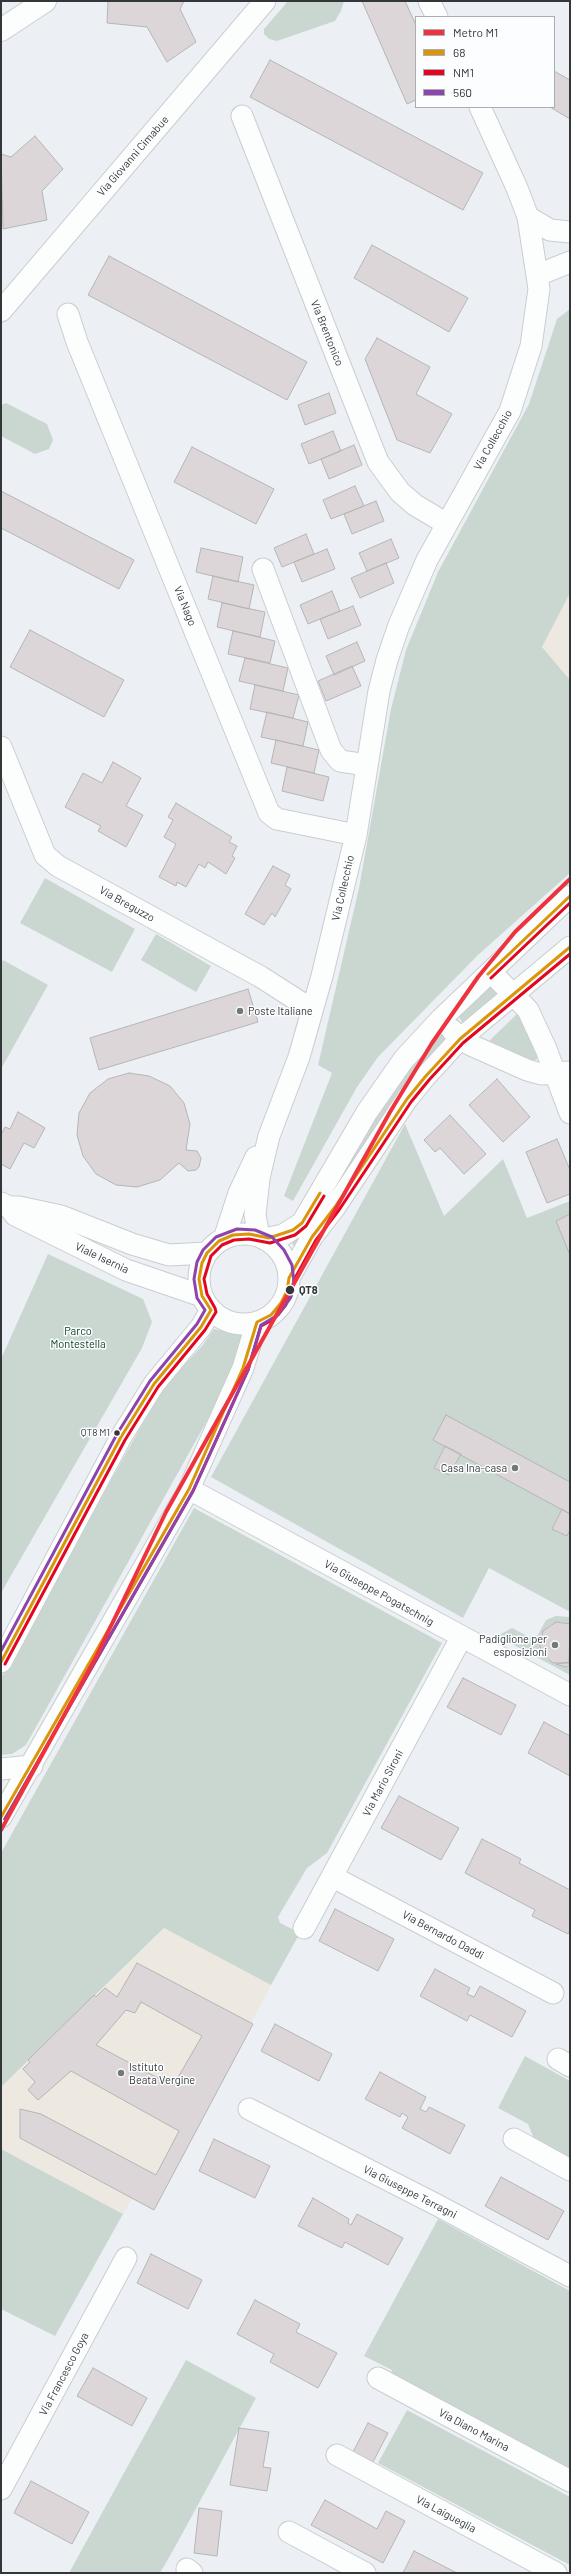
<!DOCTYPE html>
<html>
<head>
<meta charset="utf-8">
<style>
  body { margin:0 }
  #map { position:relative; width:571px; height:2574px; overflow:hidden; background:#ecf0f4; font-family:Barlow,sans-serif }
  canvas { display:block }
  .frame { position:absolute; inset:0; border:2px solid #34373a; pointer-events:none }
  .legend { position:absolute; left:415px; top:16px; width:140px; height:92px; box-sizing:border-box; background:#fbfdfe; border:1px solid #abaeb0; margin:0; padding:5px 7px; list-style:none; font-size:12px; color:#34373a }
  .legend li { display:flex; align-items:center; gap:8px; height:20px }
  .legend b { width:20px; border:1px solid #abaeb0 }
</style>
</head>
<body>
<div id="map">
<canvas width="571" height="2574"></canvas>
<div class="frame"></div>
<ul class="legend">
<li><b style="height:5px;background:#ee333e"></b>Metro M1</li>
<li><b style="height:5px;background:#da9509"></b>68</li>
<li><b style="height:5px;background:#e40520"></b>NM1</li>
<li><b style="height:5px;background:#8e44ad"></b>560</li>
</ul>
</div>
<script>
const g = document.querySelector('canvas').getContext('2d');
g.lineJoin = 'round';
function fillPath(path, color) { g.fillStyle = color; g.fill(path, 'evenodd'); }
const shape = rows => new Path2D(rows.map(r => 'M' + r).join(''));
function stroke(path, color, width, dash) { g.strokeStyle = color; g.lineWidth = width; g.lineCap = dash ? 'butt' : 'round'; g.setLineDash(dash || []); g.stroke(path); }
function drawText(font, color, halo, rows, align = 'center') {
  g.font = font + ' Barlow,sans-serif'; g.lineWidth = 3; g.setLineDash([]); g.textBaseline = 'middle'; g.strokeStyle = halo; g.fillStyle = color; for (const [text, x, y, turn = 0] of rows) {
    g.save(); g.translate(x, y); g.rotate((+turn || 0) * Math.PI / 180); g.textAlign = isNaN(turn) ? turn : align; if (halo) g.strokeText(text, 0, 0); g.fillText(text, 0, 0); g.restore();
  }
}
fillPath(shape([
  [570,593,570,680,542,647],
  [165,1928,271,1985,154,2210,132,2199,123,2214,1,2149,1,2087]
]), '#ede9e0');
fillPath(shape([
  [288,1,344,1,341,11,335,21,277,41,269,39,264,34,264,29],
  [570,309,570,593,542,647,570,680,570,873,478,955,378,1057,357,1087,293,1201,284,1196,332,1073,318,1065,359,888,391,709,406,650,438,572,529,404,557,319],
  [6,403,47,424,53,440,49,449,35,454,1,436,1,405],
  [45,878,135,929,112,972,20,923],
  [156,934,211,966,196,992,141,960],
  [3,960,48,985,1,1069,1,964],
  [489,985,500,994,465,1023,462,1022,459,1017,459,1012],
  [517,1014,527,1027,539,1056,536,1060,531,1060,489,1041],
  [443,1032,449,1040,315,1224,294,1246,291,1241,382,1098],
  [405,1124,444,1216,503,1159,527,1218,570,1201,570,1482,445,1446,434,1468,449,1475,461,1454,562,1509,552,1529,570,1530,570,1612,489,1568,463,1618,211,1477],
  [48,1254,143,1299,152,1322,142,1348,1,1593,1,1359],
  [214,1329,242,1335,234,1365,218,1401,26,1745,12,1754,1,1755,1,1678,154,1403,171,1379,202,1346],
  [194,1508,442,1643,327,1853,307,1868,278,1917,280,1923,300,1933,271,1985,164,1928,1,2087,1,1853],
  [556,1616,570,1617,570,1624,559,1622,549,1626,541,1635,540,1646,547,1659,562,1666,570,1665,570,1675,497,1636,512,1628,535,1640,546,1620],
  [525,2056,570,2081,570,2159,534,2139,528,2124,498,2108],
  [1,2149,123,2214,55,2336,1,2309],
  [438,2219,570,2291,570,2475,389,2378,392,2370,364,2356],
  [186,2360,256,2398,175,2547,160,2573,69,2573],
  [407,2410,570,2497,570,2565,378,2463]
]), '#cad7d1');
const building = shape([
  [108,1,184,1,180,9,196,42,167,62,147,27,107,23,108,1],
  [362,1,405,1,416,25,416,100,407,104,362,1],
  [270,60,483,173,463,210,250,97,270,60],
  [554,71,570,80,570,119,550,107,554,107,554,71],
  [35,136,63,169,42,191,47,220,3,229,1,154,11,157,35,136],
  [372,245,468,298,449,332,354,278,372,245],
  [109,256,307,362,287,400,88,295,109,256],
  [377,338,430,367,416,394,452,414,430,453,397,440,365,359,377,338],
  [329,393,336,413,305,425,298,405,329,393],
  [333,431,341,451,309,464,301,444,333,431],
  [354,445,362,465,329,479,321,459,354,445],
  [192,447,274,489,256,524,174,482,192,447],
  [355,486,364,506,331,519,323,500,355,486],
  [1,491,134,560,119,589,1,528,1,491],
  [376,501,384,521,352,534,344,514,376,501],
  [306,534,314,554,282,567,274,548,306,534],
  [391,539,399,558,367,571,359,553,391,539],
  [201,548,243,557,238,582,196,572,201,548],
  [327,549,335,569,302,582,294,562,327,549],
  [386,563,394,583,360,598,351,578,386,563],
  [213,576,254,585,249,609,208,599,213,576],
  [332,591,340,611,308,624,300,605,332,591],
  [222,603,265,612,260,637,217,627,222,603],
  [353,606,361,625,328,639,320,619,353,606],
  [30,630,124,680,104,717,10,667,30,630],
  [233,631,275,641,270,663,228,654,233,631],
  [357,642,365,661,334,675,326,656,357,642],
  [245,658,288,668,283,691,239,681,245,658],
  [352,666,361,686,326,701,318,681,352,666],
  [255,685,299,695,293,718,250,709,255,685],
  [267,712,308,722,303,746,261,737,267,712],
  [276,740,319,750,314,773,271,763,276,740],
  [113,762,141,778,126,806,143,815,126,847,98,831,101,826,65,807,83,773,102,783,113,762],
  [287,767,329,777,323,801,282,791,287,767],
  [176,803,232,837,229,842,237,846,232,856,235,858,226,874,208,862,205,868,199,864,186,887,177,882,176,886,159,877,176,844,164,837,173,820,168,817,176,803],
  [273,866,290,875,285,885,291,889,275,917,272,913,264,925,245,914,273,866],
  [248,989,258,1022,99,1070,90,1038,248,989],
  [129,1073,149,1076,170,1086,184,1103,190,1124,186,1150,197,1151,201,1158,199,1167,196,1170,188,1171,179,1163,160,1180,137,1187,116,1185,96,1174,83,1156,77,1135,79,1113,90,1093,108,1079,129,1073],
  [497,1079,530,1117,503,1142,469,1105,497,1079],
  [18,1112,45,1128,34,1148,24,1143,10,1169,1,1164,1,1135,5,1127,10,1129,18,1112],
  [450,1115,486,1154,464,1174,440,1148,435,1152,424,1140,450,1115],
  [557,1139,570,1170,570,1194,547,1203,526,1152,557,1139],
  [570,1214,570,1255,556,1221,570,1214],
  [446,1415,570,1482,570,1514,433,1440,446,1415],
  [445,1446,461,1454,449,1475,434,1468,445,1446],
  [562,1509,570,1514,570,1530,567,1536,552,1529,562,1509],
  [556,1622,570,1624,569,1663,553,1663,543,1654,540,1646,543,1631,556,1622],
  [570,1662,570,1665,566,1667,556,1664,570,1662],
  [463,1678,516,1705,501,1735,447,1707,463,1678],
  [544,1722,570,1736,570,1776,528,1753,544,1722],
  [399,1796,459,1828,441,1860,381,1828,399,1796],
  [482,1839,521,1859,519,1863,570,1890,570,1930,568,1934,532,1916,535,1910,465,1873,482,1839],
  [335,1909,394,1939,378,1971,319,1941,335,1909],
  [137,1963,253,2024,154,2210,20,2138,20,2109,41,2114,156,2175,179,2131,71,2071,38,2100,28,2090,35,2082,23,2069,30,2062,28,2060,94,1995,96,1997,105,1988,117,1997,137,1963],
  [141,2002,202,2036,173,2086,96,2045,126,2010,135,2013,141,2002],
  [435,1969,470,1988,467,1994,474,1997,480,1986,526,2011,512,2037,470,2015,467,2021,420,1996,435,1969],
  [275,2024,332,2054,319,2081,261,2051,275,2024],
  [380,2072,426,2097,420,2109,426,2112,429,2107,465,2125,450,2154,402,2128,408,2117,402,2113,400,2117,365,2099,380,2072],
  [214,2139,270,2166,255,2198,199,2171,214,2139],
  [501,2177,564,2211,548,2240,485,2206,501,2177],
  [313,2198,349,2219,348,2223,351,2225,357,2214,403,2238,388,2265,345,2242,342,2248,298,2226,313,2198],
  [151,2254,202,2280,188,2309,137,2283,151,2254],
  [255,2300,300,2324,296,2332,337,2353,318,2388,270,2362,274,2354,237,2334,255,2300],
  [93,2368,147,2398,132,2426,77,2396,93,2368],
  [368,2423,388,2433,373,2462,353,2452,368,2423],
  [239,2428,269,2432,263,2467,271,2468,267,2491,230,2485,239,2428],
  [31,2481,89,2512,72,2544,14,2513,31,2481],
  [325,2500,377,2529,386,2511,405,2521,383,2563,311,2525,325,2500],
  [199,2508,222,2511,217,2556,194,2553,199,2508],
  [414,2551,457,2573,403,2573,414,2551]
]);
fillPath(building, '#dcd6d8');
stroke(building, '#b5b5b6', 1);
const minor = shape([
  [429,1,437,17],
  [242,116,378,462,400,492,415,505,447,524],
  [528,217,550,230,570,232],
  [538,275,570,262],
  [1,311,265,1],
  [68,314,77,342,269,813,277,819,356,835],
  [263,569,331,750,340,761,367,765],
  [1,747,45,855,58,866,261,977,311,1009],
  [491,972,528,1010,546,1049,570,1113],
  [452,1030,460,1039,473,1046,527,1070,541,1074,570,1072],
  [1,1203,9,1207,15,1215,126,1270,202,1296],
  [11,1207,19,1207,61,1216,132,1244,169,1255,207,1253],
  '199 1279a45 45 0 1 1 90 0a45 45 0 1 1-90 0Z',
  [259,1236,255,1215,259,1178,269,1136,299,1057,322,976,356,835,379,691,387,660,399,625,427,560,510,411,531,346,539,289,528,217,517,188,480,107],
  [224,1239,239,1193,256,1157],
  [264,1239,283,1235,302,1223,367,1112,404,1059,442,1018,570,896],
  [289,1278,312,1237,335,1207,407,1099,425,1077,460,1039,570,947],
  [189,1489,570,1695],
  [1,1662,121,1437,154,1384,201,1327,211,1310],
  [1,1769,32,1766],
  [1,1817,189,1489,243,1368,257,1322],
  [333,1877,553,1993],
  [304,1928,461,1638],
  [558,2059,570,2066],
  [249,2109,437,2205,570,2276],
  [514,2139,570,2170],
  [378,2378,570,2481],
  [337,2455,556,2573],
  [1,2489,126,2258],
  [289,2532,365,2573],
  [187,2569,192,2573]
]);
const highway = shape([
  [1,30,45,1]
]);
stroke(minor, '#cacdd0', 23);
stroke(highway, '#cacdd0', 24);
stroke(minor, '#fcfdfd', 21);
stroke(highway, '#fcfdfd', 22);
stroke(shape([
  [488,974,570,896],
  [1,1662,121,1437,154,1384,201,1327,211,1310,202,1296,199,1279,202,1263,207,1253,219,1241,233,1235,249,1234,269,1238,293,1230,302,1223,320,1193],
  [1,1817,189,1489,243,1368,257,1322,271,1315,281,1303,287,1291,289,1278,312,1237,335,1207,407,1099,425,1077,460,1039,570,947]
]), '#da9509', 3);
stroke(shape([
  [491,978,570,903],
  [5,1664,125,1440,158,1387,205,1330,216,1312,215,1308,207,1294,204,1279,211,1256,222,1245,234,1240,249,1239,270,1243,295,1235,306,1226,324,1196],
  [5,1819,193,1491,248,1370,261,1326,274,1319,285,1306,292,1293,294,1280,316,1240,339,1210,411,1102,429,1080,463,1043,570,954]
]), '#e40520', 3);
stroke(shape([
  [1,1651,117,1434,150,1381,197,1324,205,1310,197,1298,194,1279,197,1262,203,1250,216,1237,237,1229,255,1230,272,1237,284,1250,292,1265,294,1282,291,1297,278,1315,261,1325,248,1370,193,1491,5,1819]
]), '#8e44ad', 3);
stroke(shape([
  [1,1830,96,1657,166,1512,390,1112,432,1043,478,977,515,932,570,879]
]), '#ee333e', 4);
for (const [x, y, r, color] of [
  [240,1011,4,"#74787b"],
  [290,1290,5,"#34373a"],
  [117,1433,3.5,"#34373a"],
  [515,1468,4,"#74787b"],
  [555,1645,4,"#74787b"],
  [121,2073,4,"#74787b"]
]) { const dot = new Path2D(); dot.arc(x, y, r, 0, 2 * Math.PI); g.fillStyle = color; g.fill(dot); stroke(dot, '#fbfdfe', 1.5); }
drawText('10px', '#34373a', '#fbfdfe', [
  ["QT8 M1",110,1433]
], 'right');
drawText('11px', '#34373a', '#fbfdfe', [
  ["Via Giovanni Cimabue",133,156,-49],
  ["Via Brentonico",327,333,68],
  ["Via Collecchio",493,440,-61],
  ["Via Nago",185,606,68],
  ["Via Collecchio",343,888,-77],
  ["Via Breguzzo",127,904,29],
  ["Viale Isernia",102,1258,25],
  ["Via Giuseppe Pogatschnig",379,1593,29],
  ["Via Mario Sironi",383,1783,-62],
  ["Via Bernardo Daddi",443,1935,28],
  ["Via Giuseppe Terragni",410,2192,27],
  ["Via Francesco Goya",64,2374,-62],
  ["Via Diano Marina",474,2430,28],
  ["Via Laigueglia",446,2514,28]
]);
drawText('11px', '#34373a', '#fbfdfe', [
  ["Poste Italiane",248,1011],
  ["Casa Ina-casa",507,1468,"right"],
  ["Padiglione per",547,1639,"right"],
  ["esposizioni",547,1652,"right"],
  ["Istituto",129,2067],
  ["Beata Vergine",129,2080]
], 'left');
drawText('bold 11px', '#34373a', '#fbfdfe', [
  ["QT8",299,1290]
], 'left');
drawText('11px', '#0b4124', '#fbfdfe', [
  ["Parco",78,1331],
  ["Montestella",78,1344]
]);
</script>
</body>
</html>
